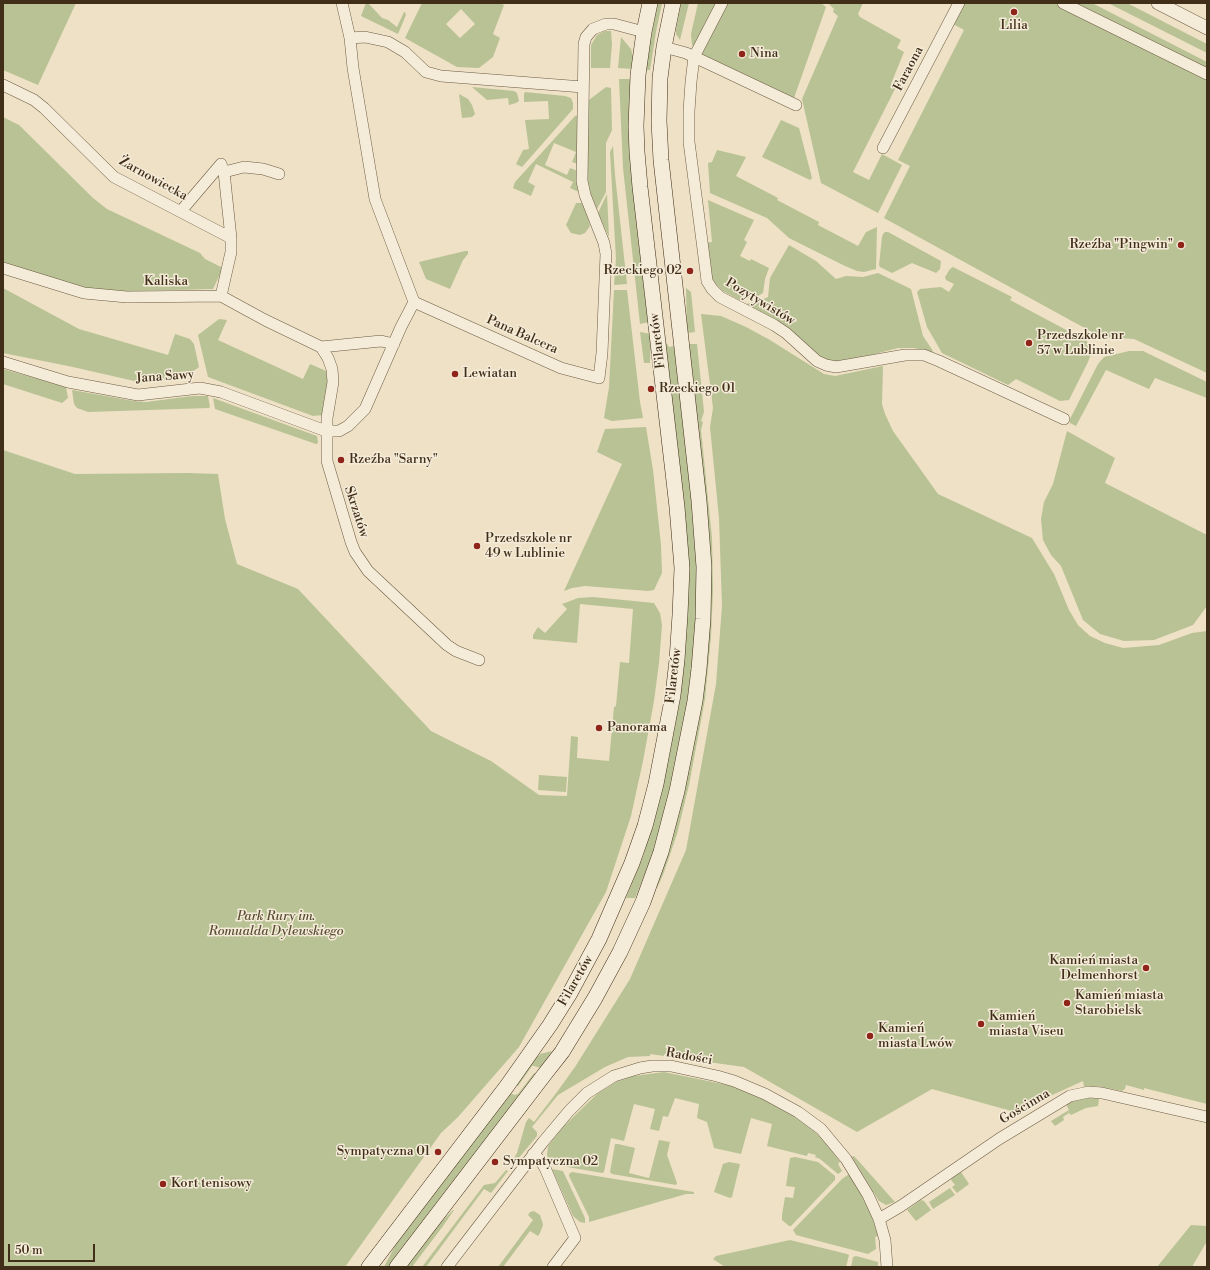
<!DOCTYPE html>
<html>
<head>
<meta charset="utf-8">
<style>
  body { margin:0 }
  #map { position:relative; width:1210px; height:1270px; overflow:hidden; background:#eee1c5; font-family:"Libre Bodoni",serif }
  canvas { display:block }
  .frame { position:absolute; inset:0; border:4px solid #412e18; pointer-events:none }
  .scale { position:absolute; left:8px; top:1244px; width:87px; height:18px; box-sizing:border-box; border:2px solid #412e18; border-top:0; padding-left:5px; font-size:12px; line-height:14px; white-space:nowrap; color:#412e18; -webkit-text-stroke:3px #f4ecd9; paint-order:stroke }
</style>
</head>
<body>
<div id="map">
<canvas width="1210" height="1270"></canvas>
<div class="frame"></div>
<div class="scale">50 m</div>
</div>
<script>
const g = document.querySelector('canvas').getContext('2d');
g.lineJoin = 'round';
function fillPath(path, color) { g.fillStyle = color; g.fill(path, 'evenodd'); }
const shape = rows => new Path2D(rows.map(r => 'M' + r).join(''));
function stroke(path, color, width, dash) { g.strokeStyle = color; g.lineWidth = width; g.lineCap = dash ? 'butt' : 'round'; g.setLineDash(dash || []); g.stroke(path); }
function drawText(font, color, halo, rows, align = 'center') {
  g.font = font + ' "Libre Bodoni",serif'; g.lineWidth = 3; g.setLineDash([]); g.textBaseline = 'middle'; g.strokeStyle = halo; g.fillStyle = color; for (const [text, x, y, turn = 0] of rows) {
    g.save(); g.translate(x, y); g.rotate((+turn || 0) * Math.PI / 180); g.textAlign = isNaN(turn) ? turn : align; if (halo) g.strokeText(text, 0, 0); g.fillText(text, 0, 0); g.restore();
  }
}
fillPath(shape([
  [3,3,76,3,38,85,3,70],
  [366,3,368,3,382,18,388,20,397,27,404,12,405,12,406,15,398,34,361,16],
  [422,3,500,3,504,5,493,34,500,38,493,57,479,68,457,67,405,38],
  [461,9,475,24,460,38,446,24],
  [658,3,662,3,656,32,650,70,646,70,649,48],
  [681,3,689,3,680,40,676,34,676,30],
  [698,3,821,3,826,7,794,98,707,58,692,45,691,34],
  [828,3,863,3,858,14,860,17,901,40,897,48,904,52,891,84,896,87,853,172,869,180,882,154,902,165,878,213,821,183,802,99,838,16,833,12,834,9],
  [964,3,1092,3,1207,62,1207,373,1134,339,1101,337,884,218,910,166,898,160,964,30,953,24],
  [1108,3,1127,3,1207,44,1207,53],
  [605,31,611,31,612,44,610,68,591,68,591,45,597,35],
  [621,37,631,49,634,60,633,69,618,68],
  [619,79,632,79,649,322,640,324,623,168],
  [472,87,514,91,517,93,519,101,516,103,509,105,508,98,487,100],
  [606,87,611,88,612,130,606,143,606,192,597,209,591,195,587,178,589,100],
  [525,92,565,96,571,98,573,103,573,109,522,167,516,164,523,150,529,149,525,120,549,119,548,101,524,102,524,94],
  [459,94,468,99,472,105,475,114,472,117,462,118],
  [578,115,578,164,572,162,576,152,554,143,545,165,567,175,570,168,578,171,579,192,570,188,573,182,536,164,528,182,535,186,531,196,513,188,515,182,526,170,575,116],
  [3,117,19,125,93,198,107,209,200,253,205,259,223,268,213,289,91,292,3,265],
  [781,120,799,128,812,178,810,180,762,157],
  [613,146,615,175,627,284,614,285,616,259,610,152],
  [717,150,746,157,736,176,778,198,777,200,819,222,818,225,858,246,866,232,877,227,876,269,864,272,857,271,845,266,789,238,767,218,710,193,708,163,712,162],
  [607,194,609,237,598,213],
  [708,200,754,220,744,240,747,242,740,256,750,261,751,259,769,268,765,279,763,293,758,296,739,300,723,291,716,284,710,276,703,243,712,242],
  [576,203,582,203,585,207,590,226,585,233,580,235,571,233,566,225],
  [885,232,888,232,941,261,940,269,936,273,912,263,892,273,880,267,879,265,882,237,883,234],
  [789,245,816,261,836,279,846,276,863,277,878,273,911,289,923,336,933,351,931,353,914,348,898,348,840,363,824,359,776,321,746,304,759,301,768,297,770,278],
  [465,251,468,251,468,254,463,260,450,289,426,279,419,262],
  [953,267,1012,297,1010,300,1087,341,1091,354,1088,362,1069,400,1060,401,1016,379,1008,385,942,353,927,327,917,292,920,289,941,287,949,292,954,284,946,280,945,277,950,269],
  [3,288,79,329,168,355,175,334,190,339,194,344,199,367,184,378,143,383,73,367,3,353],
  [686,288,691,292,695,332,687,333],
  [614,290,627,290,640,402,643,418,612,421,604,418,609,387],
  [701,314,721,316,746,327,770,340,824,374,835,376,883,366,882,404,885,414,893,431,938,494,1032,538,1054,574,1069,610,1078,625,1090,636,1105,643,1123,648,1159,645,1192,633,1207,631,1207,1104,1144,1088,1144,1090,1126,1085,1125,1089,1122,1091,1097,1086,1084,1087,1083,1081,1015,1112,932,1089,857,1132,744,1067,650,1054,650,1056,628,1057,605,1067,558,1095,532,1127,537,1132,537,1136,513,1165,511,1163,517,1153,526,1122,529,1118,534,1122,557,1092,575,1067,630,979,686,850,716,684,722,606,719,518,710,427,713,408],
  [219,319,227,320,218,340,303,379,310,364,326,371,328,385,323,415,313,416,208,377,198,335],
  [640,332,651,334,650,363,644,363],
  [665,341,669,347,675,346,698,560,695,640,685,721,671,789,653,855,635,898,626,898,644,854,659,800,670,750,681,689,686,635,688,561],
  [688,344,697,344,703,402,704,412,701,421,703,422,701,430,712,538,713,590,711,637,705,699,689,785,677,834,663,875,657,888,656,887,704,679],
  [1129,351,1143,351,1207,382,1207,398,1155,378,1149,389,1106,370,1076,426,1070,423,1070,419,1098,364,1104,357],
  [3,369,66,387,68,398,62,403,3,384],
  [72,390,134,401,146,402,192,396,208,396,210,407,209,408,88,412,77,408,74,404],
  [213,398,317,436,318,443,316,444,215,409],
  [646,427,653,470,661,545,662,573,654,590,648,591,585,586,572,588,564,591,622,464,597,452,605,429],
  [1067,431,1115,458,1105,483,1207,535,1207,606,1193,625,1154,640,1124,641,1100,634,1083,620,1061,566,1051,555,1043,540,1041,519,1044,502,1053,484],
  [3,450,75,474,188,473,218,474,225,519,237,564,298,589,431,731,491,761,539,795,567,796,571,736,578,737,577,758,609,761,614,707,616,706,620,662,629,663,633,609,580,604,577,643,533,639,533,635,538,627,545,633,567,609,562,604,578,598,593,597,654,603,660,613,662,625,659,663,654,701,643,761,631,816,606,892,519,1047,458,1117,441,1133,345,1267,3,1267],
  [539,775,567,777,566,792,538,790],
  [552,1051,541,1068,534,1066,532,1066,518,1086,514,1086,537,1055,539,1056,540,1054],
  [664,1072,737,1087,751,1092,795,1117,814,1131,829,1146,840,1162,838,1164,842,1171,838,1174,820,1159,815,1157,816,1155,808,1153,807,1156,767,1146,772,1124,751,1118,741,1154,714,1148,707,1122,697,1118,699,1104,675,1098,668,1117,663,1116,659,1131,650,1129,655,1109,634,1104,624,1141,611,1138,604,1172,602,1173,550,1164,547,1155,548,1146,562,1128,597,1094,616,1082,634,1076],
  [534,1073,536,1074,388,1267,384,1267,398,1240,510,1092,514,1095,518,1094],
  [1086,1098,1099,1099,1098,1106,1086,1108,1071,1115,1069,1113,1063,1117,1064,1120,1055,1126,1051,1121,1069,1110,1066,1104,1071,1101],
  [659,1140,670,1142,667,1155,677,1183,676,1185,612,1174,610,1172,615,1144,618,1144,635,1148,629,1173,649,1178],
  [854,1156,855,1157,895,1202,886,1205,879,1201,852,1157],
  [795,1157,818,1162,835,1176,835,1180,791,1226,789,1226,782,1220,782,1215,785,1197,793,1198,795,1187,786,1186,790,1158],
  [729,1162,740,1164,732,1197,730,1198,714,1192,723,1164],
  [552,1169,563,1171,585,1218,585,1223,580,1222,573,1216],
  [506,1170,508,1171,491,1193,484,1189,426,1267,422,1267,484,1185,495,1183],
  [572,1172,694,1192,694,1194,686,1194,589,1222,589,1217,569,1176,569,1174],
  [961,1172,969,1184,957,1193,952,1187,955,1185,951,1180,953,1177],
  [849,1174,868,1207,873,1220,878,1236,875,1237,876,1249,868,1254,796,1235,793,1230,842,1179],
  [950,1188,955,1195,933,1209,929,1202],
  [921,1200,924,1201,931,1210,916,1221,907,1210],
  [453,1210,454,1210,443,1226,412,1267,406,1267,439,1224],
  [534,1211,540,1215,542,1221,543,1225,540,1233,538,1236,530,1231,503,1267,498,1267,533,1220,528,1215,530,1212],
  [1191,1225,1207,1226,1207,1241,1192,1267,1157,1267],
  [790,1240,847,1254,849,1255,846,1267,725,1267,713,1259,716,1256],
  [856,1256,878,1262,878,1267,851,1267,853,1257]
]), '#b9c294');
const minor = shape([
  [342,3,350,38,353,68,375,199,414,302,561,368,599,378,602,353,606,254,604,243,585,195,582,181,584,44,586,37,593,29,606,24,614,24,644,32],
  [722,3,694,57,691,82,689,111,689,142,703,249,707,281,712,289,720,297,774,325,786,333,817,361,826,365,836,367,905,355,924,355,939,361,1064,419],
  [1063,3,1207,74],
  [350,38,365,37,388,42,405,52,426,72,441,76,583,87],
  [664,47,686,53,796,105],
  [3,85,34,100,44,108,114,177,231,238,231,252,221,296],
  [883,148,959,3],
  [181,211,221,164,224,172],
  [231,238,224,172,244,167,263,169,279,174],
  [3,268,84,293,127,297,221,296,265,320,321,347,381,341,394,344],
  [321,347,328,358,332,369,333,382,327,418,327,461,351,542,355,552,368,571,447,645,456,651,479,660],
  [3,362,68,382,138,395,200,388,221,392,326,431,339,431,348,426,365,409,401,327,414,302],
  [533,1154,541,1161,545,1168,575,1238,553,1267],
  [879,1219,901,1206,999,1139,1070,1096,1089,1092,1102,1093,1207,1117],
  [447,1267,543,1142,569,1111,587,1093,614,1076,640,1068,652,1066,671,1066,717,1076,734,1081,765,1094,798,1112,821,1129,846,1159,868,1195,879,1219,885,1240,887,1267]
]);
const tertiary = shape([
  [1158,3,1207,28]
]);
const secondary = shape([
  [369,1267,507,1086,550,1025,570,993,599,939,632,863,645,826,656,784,673,695,677,660,680,615,682,568,677,507,640,187,637,152,636,126,638,75,644,32,650,3],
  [397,1267,544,1075,562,1052,595,998,620,952,643,902,661,852,677,791,695,701,699,669,703,619,704,567,699,501,661,160,659,121,660,78,664,47,673,3]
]);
stroke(minor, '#6c5b43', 12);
stroke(tertiary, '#6c5b43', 14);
stroke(secondary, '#412e18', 16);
stroke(minor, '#f4ecd9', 11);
stroke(tertiary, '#f4ecd9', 13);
stroke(secondary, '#f4ecd9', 15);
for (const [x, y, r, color] of [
  [1014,12,4,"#8f2418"],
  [742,54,4,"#8f2418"],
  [1181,245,4,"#8f2418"],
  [690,271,4,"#8f2418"],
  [1029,343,4,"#8f2418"],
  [455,374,4,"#8f2418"],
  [651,389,4,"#8f2418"],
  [341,460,4,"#8f2418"],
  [477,546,4,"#8f2418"],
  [599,728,4,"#8f2418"],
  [1146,968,4,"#8f2418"],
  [1067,1003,4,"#8f2418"],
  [981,1024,4,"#8f2418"],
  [870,1036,4,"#8f2418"],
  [438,1152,4,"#8f2418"],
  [495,1162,4,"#8f2418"],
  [163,1184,4,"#8f2418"]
]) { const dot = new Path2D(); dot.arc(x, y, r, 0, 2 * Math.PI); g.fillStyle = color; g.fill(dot); stroke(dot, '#f4ecd9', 1.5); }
drawText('13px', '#412e18', '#f4ecd9', [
  ["Lilia",1014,26,"center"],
  ["Nina",750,54],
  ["Rzeźba \"Pingwin\"",1173,245,"right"],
  ["Rzeckiego 02",682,271,"right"],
  ["Przedszkole nr",1037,336],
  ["57 w Lublinie",1037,351],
  ["Lewiatan",463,374],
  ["Rzeckiego 01",659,389],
  ["Rzeźba \"Sarny\"",349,460],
  ["Przedszkole nr",485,539],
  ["49 w Lublinie",485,554],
  ["Panorama",607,728],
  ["Kamień miasta",1138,961,"right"],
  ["Delmenhorst",1138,976,"right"],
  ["Kamień miasta",1075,996],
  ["Starobielsk",1075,1011],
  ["Kamień",989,1017],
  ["miasta Viseu",989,1032],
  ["Kamień",878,1029],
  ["miasta Lwów",878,1044],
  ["Sympatyczna 01",430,1152,"right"],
  ["Sympatyczna 02",503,1162],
  ["Kort tenisowy",171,1184]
], 'left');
drawText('13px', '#412e18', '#f4ecd9', [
  ["Faraona",909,69,-62],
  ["Żarnowiecka",153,179,29],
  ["Kaliska",166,282],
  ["Pozytywistów",760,302,31],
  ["Pana Balcera",522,335,24],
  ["Filaretów",658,341,-97],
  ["Jana Sawy",165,377,-4],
  ["Skrzatów",356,512,72],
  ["Filaretów",674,676,-83],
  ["Filaretów",576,981,-60],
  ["Radości",689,1057,10],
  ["Gościnna",1025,1107,-31]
]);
drawText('italic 13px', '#594c31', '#f4ecd9', [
  ["Park Rury im.",276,917],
  ["Romualda Dylewskiego",276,932]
]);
</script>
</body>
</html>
